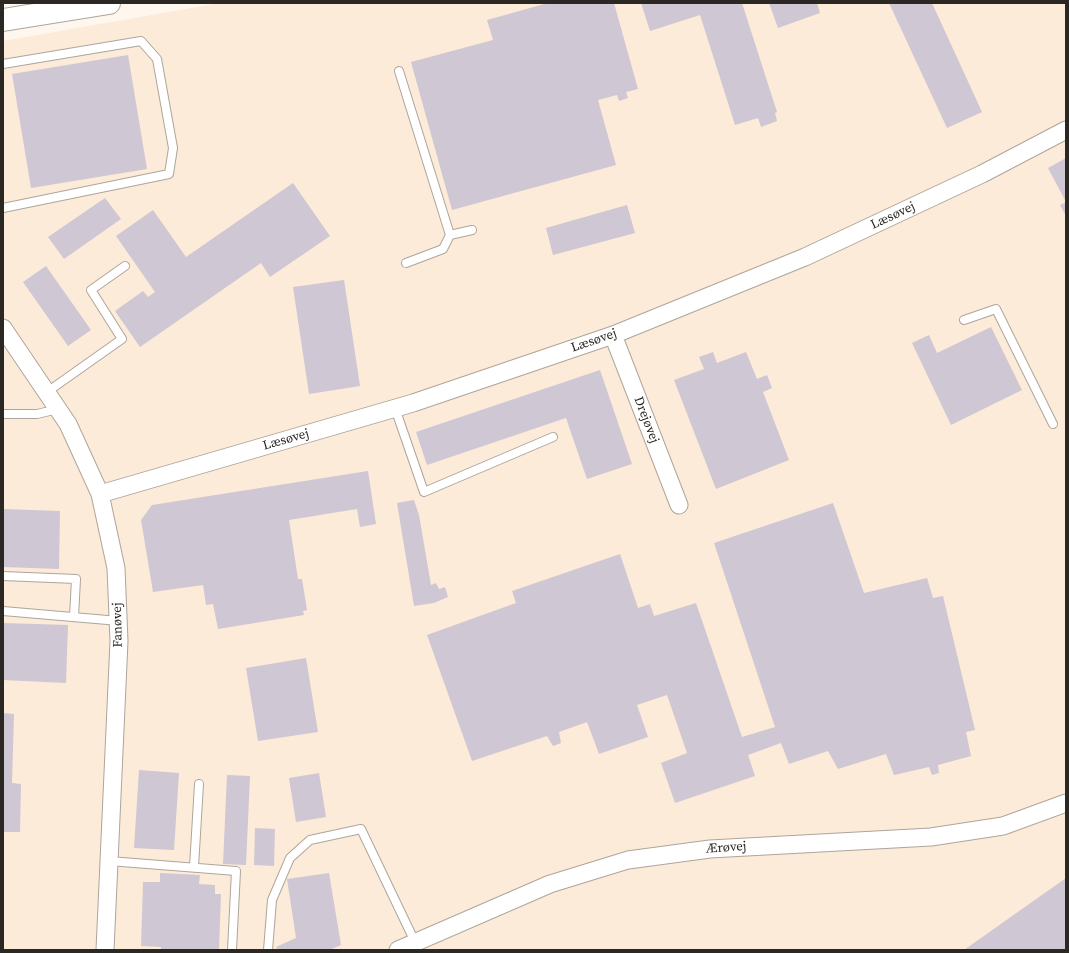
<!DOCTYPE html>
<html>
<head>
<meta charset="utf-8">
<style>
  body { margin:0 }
  #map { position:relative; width:1069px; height:953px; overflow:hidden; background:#fef7ee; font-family:"Source Serif 4",serif }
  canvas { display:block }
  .frame { position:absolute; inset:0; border:4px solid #2b2723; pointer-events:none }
</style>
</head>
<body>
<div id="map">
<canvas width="1069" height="953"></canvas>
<div class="frame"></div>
</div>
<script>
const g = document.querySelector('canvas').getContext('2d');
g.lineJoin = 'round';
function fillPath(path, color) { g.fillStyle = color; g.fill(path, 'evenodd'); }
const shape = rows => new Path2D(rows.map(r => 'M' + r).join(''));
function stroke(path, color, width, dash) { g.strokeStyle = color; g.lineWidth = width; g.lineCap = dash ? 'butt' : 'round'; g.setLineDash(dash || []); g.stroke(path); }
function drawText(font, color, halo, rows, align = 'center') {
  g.font = font + ' "Source Serif 4",serif'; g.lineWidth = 3; g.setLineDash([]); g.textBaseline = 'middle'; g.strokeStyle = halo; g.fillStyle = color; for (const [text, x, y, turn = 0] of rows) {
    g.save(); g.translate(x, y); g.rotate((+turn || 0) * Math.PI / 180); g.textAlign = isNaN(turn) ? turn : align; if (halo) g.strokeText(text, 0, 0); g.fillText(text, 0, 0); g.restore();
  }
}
fillPath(shape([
  [220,3,1066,3,1066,950,3,950,3,41]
]), '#fcebd9');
fillPath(shape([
  [548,3,614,3,638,89,626,92,628,98,619,101,617,95,598,100,616,165,452,210,411,62,493,40,487,20],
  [641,3,742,3,777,112,775,113,777,121,761,127,758,118,735,125,700,15,650,31],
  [769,3,817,3,820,13,778,28],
  [889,3,932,3,982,112,947,128],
  [128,55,147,169,31,188,12,74],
  [1066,158,1066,216,1060,205,1066,202,1048,168],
  [293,183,330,236,270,277,261,263,140,347,115,311,143,291,148,297,155,292,116,236,153,210,186,257],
  [105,198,121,219,64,259,48,237],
  [627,205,635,233,553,255,546,228],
  [46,266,91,330,68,346,23,282],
  [344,280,360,386,309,394,293,287],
  [991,327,1022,390,951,425,912,343,929,335,937,353],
  [713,352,717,363,746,352,757,379,767,375,772,388,763,392,789,460,716,489,674,380,704,369,699,357],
  [600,370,632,464,587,479,566,418,427,465,416,432],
  [368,471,376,524,360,527,357,509,289,520,298,579,302,579,307,610,303,611,304,615,218,629,213,604,206,605,203,585,153,592,141,520,152,505],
  [414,500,419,515,431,585,436,583,439,589,445,587,448,597,434,603,414,606,397,503],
  [833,503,864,593,927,578,933,598,943,596,975,730,966,732,971,756,938,765,939,773,932,775,929,767,894,775,886,754,838,769,828,751,789,764,781,743,748,755,755,776,675,803,661,763,687,753,667,695,637,705,648,737,599,754,587,722,559,732,561,743,553,746,547,736,472,761,427,635,516,603,512,591,620,554,638,608,650,604,654,616,696,603,742,737,775,727,714,543],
  [3,509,60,511,59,569,3,567],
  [3,623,68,625,66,683,3,680],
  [306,658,318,732,258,741,246,668],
  [3,713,14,714,12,783,21,784,20,832,3,832],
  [139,770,179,773,174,850,134,848],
  [319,773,326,817,296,822,289,778],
  [227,775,250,776,246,865,223,864],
  [255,828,275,829,274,866,254,865],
  [160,873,200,875,199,884,215,885,215,894,221,894,219,950,161,950,161,947,141,946,143,882,160,882],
  [329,873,341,945,329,950,278,950,276,947,296,938,287,879],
  [1066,878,1066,950,964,950]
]), '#cfc7d3');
const lane = shape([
  [3,64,141,41,157,59,173,148,169,174,3,208],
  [399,71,450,235,472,230],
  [406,263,443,249,450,235],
  [964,320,996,309,1053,424],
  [47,392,122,339,91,290,125,266],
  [395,408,424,492,553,437],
  [3,414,37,414,58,409],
  [3,576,76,579,74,617],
  [3,611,119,621],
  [109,861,236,871,232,950],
  [194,867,199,784],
  [268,950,272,900,290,858,310,840,361,829,415,942]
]);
const street = shape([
  [3,328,68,424,100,494,116,568,119,641,105,950],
  [613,335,679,505],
  [100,494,413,403,613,335,805,257,982,174,1066,130],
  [398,950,550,884,628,860,710,849,931,837,1003,826,1066,803]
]);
const secondary = shape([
  [3,20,109,3]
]);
stroke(lane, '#aea59b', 10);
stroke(street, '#aea59b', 19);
stroke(secondary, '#aea59b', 24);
stroke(lane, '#fff', 8);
stroke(street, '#fff', 17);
stroke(secondary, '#fff', 22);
drawText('13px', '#2b2723', '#fff', [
  ["Læsøvej",893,216,-25],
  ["Læsøvej",594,341,-19],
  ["Drejøvej",646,420,69],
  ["Læsøvej",286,440,-16],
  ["Fanøvej",118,625,-91],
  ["Ærøvej",726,848,-4]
]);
</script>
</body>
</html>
